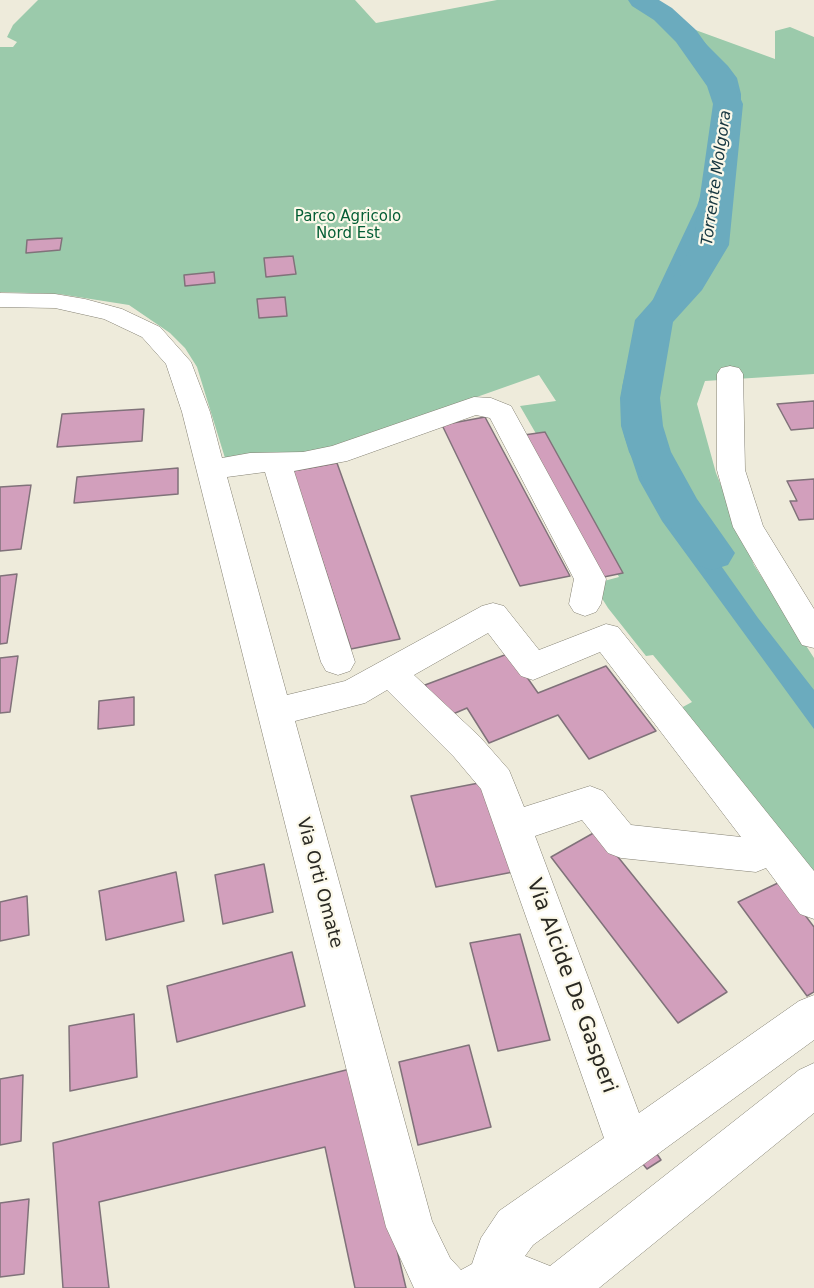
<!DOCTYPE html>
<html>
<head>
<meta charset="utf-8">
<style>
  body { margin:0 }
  canvas { display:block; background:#eeebdb }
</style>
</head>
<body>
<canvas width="814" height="1288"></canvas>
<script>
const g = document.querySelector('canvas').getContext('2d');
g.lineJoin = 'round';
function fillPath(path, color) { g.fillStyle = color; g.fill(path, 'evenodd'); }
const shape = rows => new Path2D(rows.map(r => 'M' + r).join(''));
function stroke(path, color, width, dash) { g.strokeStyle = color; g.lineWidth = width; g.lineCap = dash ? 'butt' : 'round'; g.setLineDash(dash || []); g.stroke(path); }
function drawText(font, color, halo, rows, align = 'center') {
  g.font = font + ' "DejaVu Sans",sans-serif'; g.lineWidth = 4.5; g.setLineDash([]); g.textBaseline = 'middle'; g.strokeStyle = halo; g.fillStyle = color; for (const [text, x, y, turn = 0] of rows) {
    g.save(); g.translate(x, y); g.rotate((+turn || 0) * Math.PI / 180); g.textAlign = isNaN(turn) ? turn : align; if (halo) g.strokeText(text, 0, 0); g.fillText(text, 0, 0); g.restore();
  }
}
fillPath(shape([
  [38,0,355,0,376,23,497,0,655,0,690,28,775,59,775,31,790,27,814,37,814,374,705,381,697,404,716,473,754,565,814,658,814,898,668,715,692,702,653,655,646,656,608,608,593,584,619,577,520,406,556,401,539,375,324,451,225,458,197,367,185,348,170,333,129,305,59,294,0,292,0,47,13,47,17,42,7,37,13,25]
]), '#9bcaab');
fillPath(shape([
  [633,0,655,0,675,13,728,66,737,78,741,94,741,113,731,160,712,214,665,321,658,345,653,368,650,410,656,460,664,481,695,529,758,618,814,690,814,729,662,521,639,480,624,435,621,412,622,388,631,346,697,206,715,153,721,114,720,90,710,69,655,16]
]), '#6babbe');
fillPath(shape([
  [628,0,659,0,672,8,696,30,732,80,743,104,729,245,702,290,673,322,660,398,663,426,671,452,697,499,735,553,728,565,712,570,696,565,657,507,629,452,621,426,620,398,635,320,674,276,693,245,713,104,707,86,676,42,654,20,632,6,628,0]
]), '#6babbe');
const building = shape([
  [62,238,60,250,26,253,27,240,62,238],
  [293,256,296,274,266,277,264,258,293,256],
  [214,272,215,283,185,286,184,275,214,272],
  [285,297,287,316,259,318,257,299,285,297],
  [814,401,814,428,791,430,777,404,814,401],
  [144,409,142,441,57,447,62,414,144,409],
  [485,417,570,576,520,586,442,425,485,417],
  [545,432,623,573,599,578,524,435,545,432],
  [337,463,400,639,351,649,293,471,337,463],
  [178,468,178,494,74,503,77,477,178,468],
  [814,479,814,519,799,520,790,501,797,501,787,481,814,479],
  [31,485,21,549,0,551,0,487,31,485],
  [17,574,7,643,0,644,0,576,17,574],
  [510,653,538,693,606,666,656,731,589,759,558,715,489,743,467,708,446,717,425,685,510,653],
  [18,656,10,712,0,713,0,658,18,656],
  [134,697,134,725,98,729,99,701,134,697],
  [484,782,513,872,436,887,411,796,484,782],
  [597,831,727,992,678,1023,551,857,597,831],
  [264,864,273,912,223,924,215,875,264,864],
  [176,872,184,921,106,940,99,891,176,872],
  [780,882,814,927,814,992,807,996,738,902,780,882],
  [27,896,29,935,0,941,0,902,27,896],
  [520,934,550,1040,498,1051,470,943,520,934],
  [292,952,305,1006,177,1042,167,986,292,952],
  [134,1014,137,1077,70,1091,69,1026,134,1014],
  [469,1045,491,1127,418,1145,399,1062,469,1045],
  [354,1068,406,1288,355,1288,325,1147,99,1202,109,1288,63,1288,53,1143,354,1068],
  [23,1075,21,1141,0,1145,0,1079,23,1075],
  [657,1154,661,1160,647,1169,642,1163,657,1154],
  [29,1199,24,1274,0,1277,0,1203,29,1199]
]);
fillPath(building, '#d29fbc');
stroke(building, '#80727a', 1.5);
const minor = shape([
  [0,293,55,294,85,299,122,309,160,327,191,362,210,412,222,458,250,453,303,452,332,446,474,397,491,398,511,406,606,579,601,604,596,612,585,616,574,612,569,604,574,579,490,418,476,415,347,461,294,471,355,662,350,671,338,675,326,671,321,662,265,472,227,477,287,695,345,681,482,606,493,603,504,606,539,650,606,624,618,627,814,871,814,919,800,914,766,868,756,872,621,858,608,853,582,820,535,836,639,1113,799,1001,814,995,814,1040,533,1245,525,1256,550,1266,799,1070,814,1063,814,1113,599,1288,414,1288,386,1227,182,412,166,364,142,337,104,319,55,308,0,307,0,293],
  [488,633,521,676,533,680,600,652,741,837,631,825,603,791,590,786,524,807,509,770,480,737,414,675,488,633],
  [387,690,454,757,481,789,604,1138,499,1211,481,1238,472,1264,461,1270,450,1258,432,1221,295,721,365,703,387,690],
  [730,366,739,368,743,374,745,470,763,526,814,609,814,648,802,645,733,527,717,470,717,374,721,368,730,366]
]);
stroke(minor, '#848173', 1);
fillPath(minor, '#fff');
drawText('15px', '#035d34', '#fbf8e9', [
  ["Parco Agricolo",348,217],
  ["Nord Est",348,234]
]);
drawText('italic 16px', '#173740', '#fbf8e9', [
  ["Torrente Molgora",717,178,-82]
]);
drawText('18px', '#292822', '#fbf8e9', [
  ["Via Orti Omate",319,883,75]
]);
drawText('21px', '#292822', '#fbf8e9', [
  ["Via Alcide De Gasperi",571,986,70]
]);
</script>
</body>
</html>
